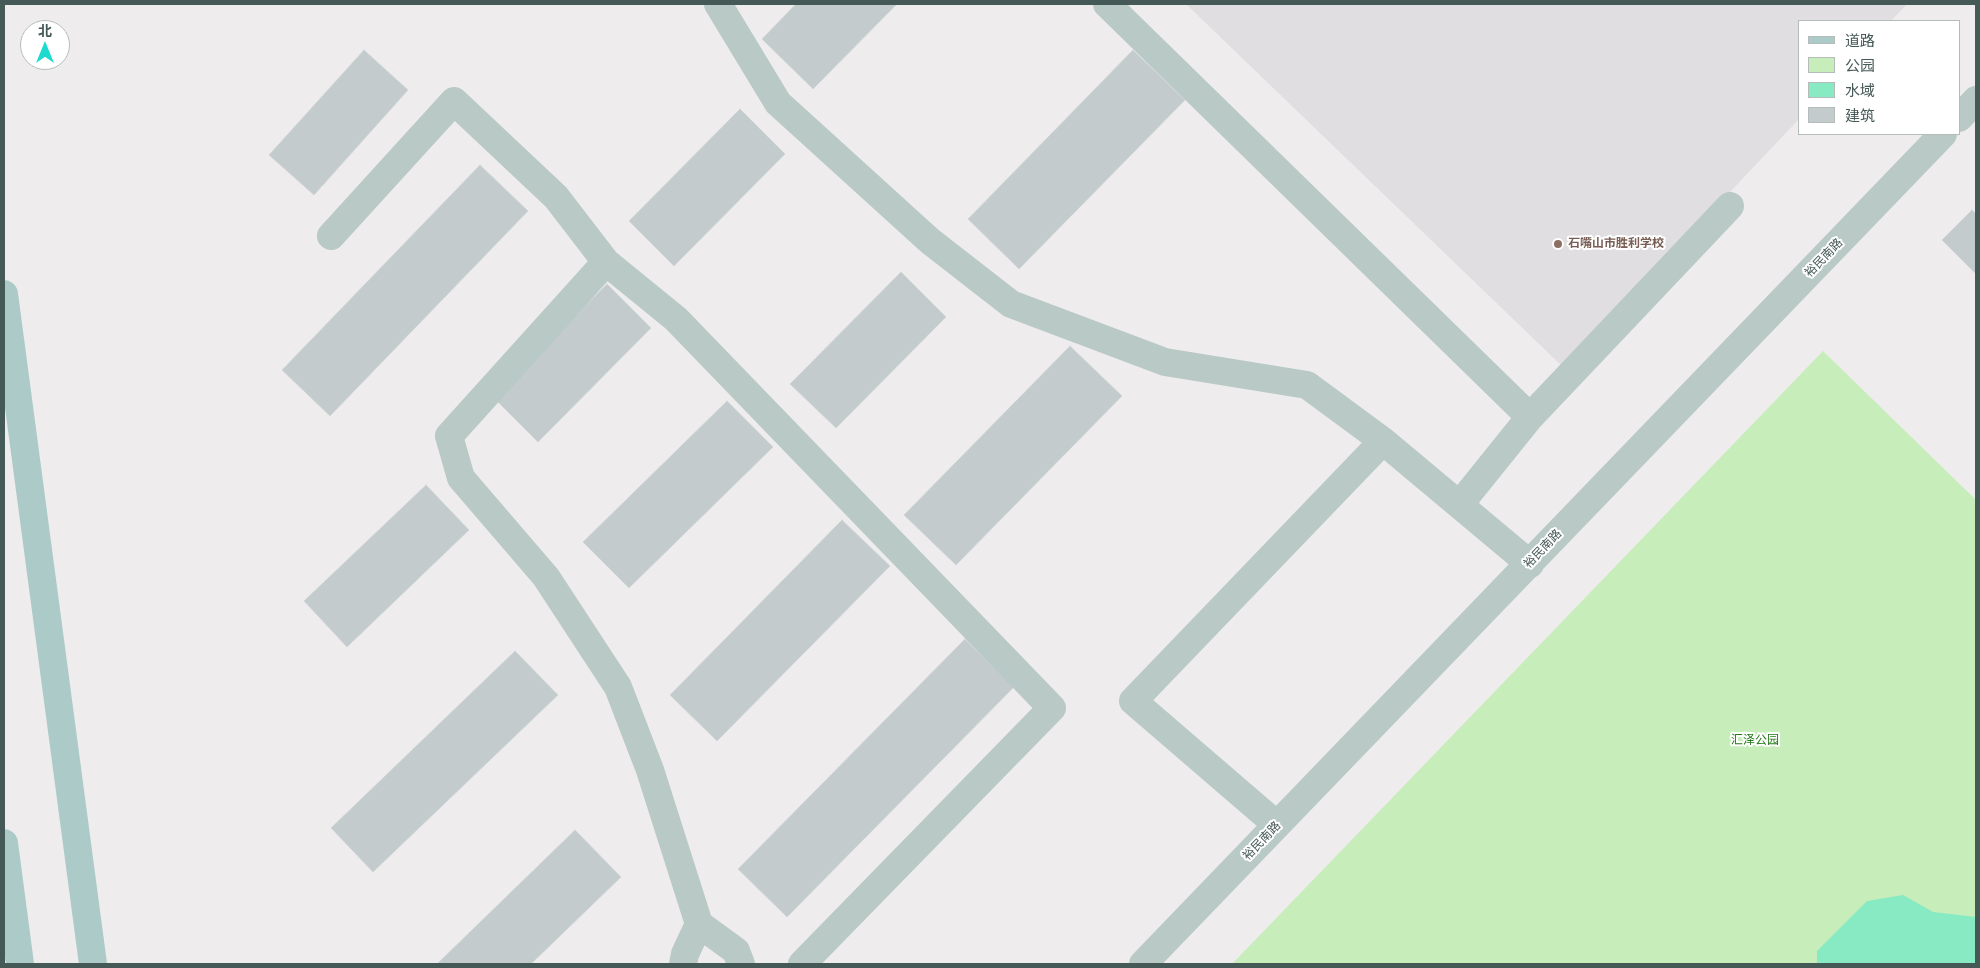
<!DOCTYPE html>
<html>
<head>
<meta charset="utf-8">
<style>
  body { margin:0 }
  #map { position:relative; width:1980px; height:968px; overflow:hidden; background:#efecee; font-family:"PT Sans","Noto Sans SC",sans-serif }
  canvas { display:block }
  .frame { position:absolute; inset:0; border:5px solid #455956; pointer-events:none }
  .legend { position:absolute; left:1798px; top:20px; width:162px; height:115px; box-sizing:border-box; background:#fff; border:1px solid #b5bdbb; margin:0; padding:6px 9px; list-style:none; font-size:15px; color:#455956 }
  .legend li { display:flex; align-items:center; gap:10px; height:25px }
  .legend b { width:25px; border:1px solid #b5bdbb }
  .north { position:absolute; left:20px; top:20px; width:50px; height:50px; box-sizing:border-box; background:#fff; border:1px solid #b5bdbb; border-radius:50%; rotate:0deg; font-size:14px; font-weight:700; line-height:20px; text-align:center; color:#455956 }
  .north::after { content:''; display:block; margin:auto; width:18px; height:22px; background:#1bdbd0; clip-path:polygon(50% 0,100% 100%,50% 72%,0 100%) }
</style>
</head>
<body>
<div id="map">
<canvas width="1980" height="968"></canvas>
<div class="frame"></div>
<ul class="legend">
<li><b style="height:6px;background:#accbc8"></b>道路</li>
<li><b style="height:14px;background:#c6edba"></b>公园</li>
<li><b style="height:14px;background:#87eac2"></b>水域</li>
<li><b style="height:14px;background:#c3cbcc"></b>建筑</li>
</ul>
<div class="north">北</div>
</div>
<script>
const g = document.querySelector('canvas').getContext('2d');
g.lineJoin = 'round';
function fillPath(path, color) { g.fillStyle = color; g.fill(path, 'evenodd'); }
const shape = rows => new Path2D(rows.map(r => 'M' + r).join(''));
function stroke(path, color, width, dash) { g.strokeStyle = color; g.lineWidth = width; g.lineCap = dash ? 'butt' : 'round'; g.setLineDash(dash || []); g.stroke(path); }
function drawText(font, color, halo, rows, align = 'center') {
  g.font = font + ' "PT Sans","Noto Sans SC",sans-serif'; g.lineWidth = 4; g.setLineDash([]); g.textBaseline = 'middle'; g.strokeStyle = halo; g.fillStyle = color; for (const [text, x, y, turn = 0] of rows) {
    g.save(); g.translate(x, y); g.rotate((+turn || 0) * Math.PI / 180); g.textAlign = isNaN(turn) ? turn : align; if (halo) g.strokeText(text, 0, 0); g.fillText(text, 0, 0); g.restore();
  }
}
fillPath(shape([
  [1186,4,1907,4,1891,21,1799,21,1799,119,1564,368]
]), '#e0dee0');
fillPath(shape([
  [1823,351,1976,500,1976,964,1232,964]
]), '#c6edba');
fillPath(shape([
  [1903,895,1933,912,1976,917,1976,964,1817,964,1817,951,1867,901]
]), '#87eac2');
const building = shape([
  [796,4,897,4,813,89,762,39,796,4],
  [364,50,408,90,314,195,269,155,364,50],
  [1133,50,1185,100,1019,269,968,219,1133,50],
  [740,109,785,154,674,266,629,221,740,109],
  [480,165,528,211,330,416,282,370,480,165],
  [1972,210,1976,214,1976,274,1942,240,1972,210],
  [901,272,946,317,836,428,790,384,901,272],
  [607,284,651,328,538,442,494,398,607,284],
  [1070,346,1122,396,956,565,904,515,1070,346],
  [727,401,773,447,629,588,583,542,727,401],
  [426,485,469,530,347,647,304,601,426,485],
  [842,520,890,566,717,741,670,695,842,520],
  [965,639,1014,687,787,917,738,869,965,639],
  [515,651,558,695,373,872,331,828,515,651],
  [575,830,621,877,531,964,437,964,575,830]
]);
fillPath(building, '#c3cbcc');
stroke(building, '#d0d7d8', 1);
stroke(shape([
  [718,4,778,103,930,241,1011,304,1165,362,1307,385,1383,441,1530,564],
  [1107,4,1530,417],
  [1959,118,1976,100],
  [331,236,454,101,556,197,606,262,449,436,461,478,546,577,618,687,650,770,699,924,685,954,683,964],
  [606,262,676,319,1052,708,802,964],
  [1460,504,1530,417,1730,206],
  [1277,825,1133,701,1383,441],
  [699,924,736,951,741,964],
  [1143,964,1943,134]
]), '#b8c9c6', 28);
stroke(shape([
  [4,294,93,964],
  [4,843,20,964]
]), '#accbc8', 28);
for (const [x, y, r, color] of [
  [1558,244,5,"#8d6e63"]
]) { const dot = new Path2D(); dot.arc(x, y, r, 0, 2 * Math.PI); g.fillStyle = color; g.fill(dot); stroke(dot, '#fff', 2); }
drawText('bold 12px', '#785e54', '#fff', [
  ["石嘴山市胜利学校",1568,244]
], 'left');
drawText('12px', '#455956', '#fff', [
  ["裕民南路",1824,258,-46],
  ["裕民南路",1543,549,-46],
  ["裕民南路",1262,841,-46]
]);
drawText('12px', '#237917', '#fff', [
  ["汇泽公园",1755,741]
]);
</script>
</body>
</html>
